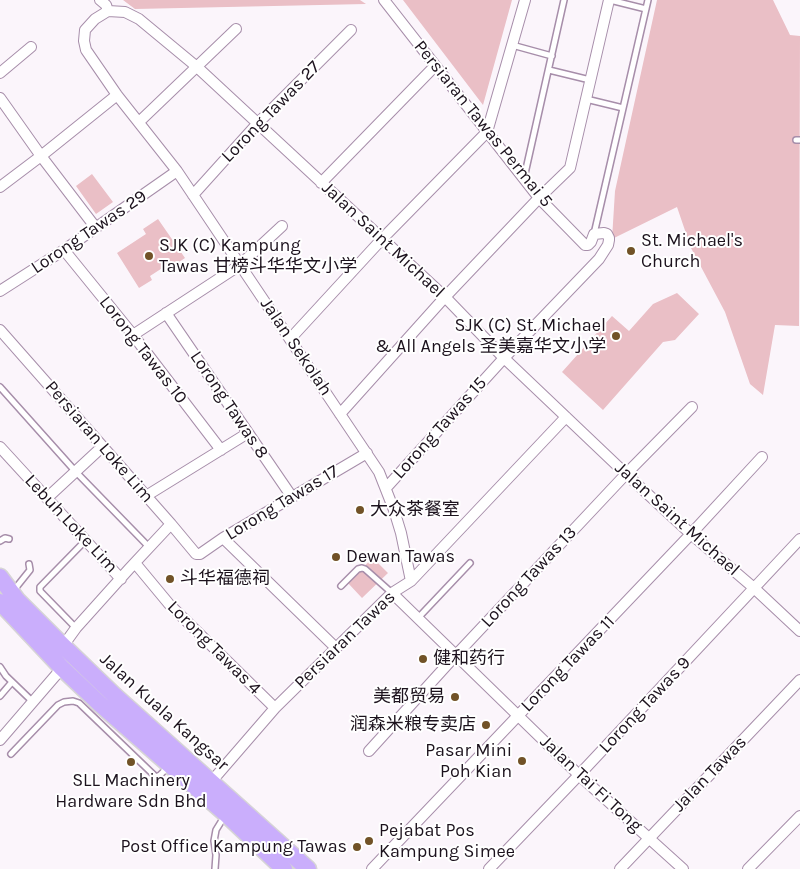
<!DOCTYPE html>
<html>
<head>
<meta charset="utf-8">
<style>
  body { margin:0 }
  canvas { display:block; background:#fbf5fb }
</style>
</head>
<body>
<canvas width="800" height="869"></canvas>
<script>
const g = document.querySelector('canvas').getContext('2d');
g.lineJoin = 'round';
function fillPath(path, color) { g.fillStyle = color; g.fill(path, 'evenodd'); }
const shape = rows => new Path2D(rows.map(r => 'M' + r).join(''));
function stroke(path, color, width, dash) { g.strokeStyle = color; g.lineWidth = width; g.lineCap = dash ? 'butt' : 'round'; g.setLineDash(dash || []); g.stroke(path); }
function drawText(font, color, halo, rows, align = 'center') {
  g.font = font + ' Karla,"Noto Sans SC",sans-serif'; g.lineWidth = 4; g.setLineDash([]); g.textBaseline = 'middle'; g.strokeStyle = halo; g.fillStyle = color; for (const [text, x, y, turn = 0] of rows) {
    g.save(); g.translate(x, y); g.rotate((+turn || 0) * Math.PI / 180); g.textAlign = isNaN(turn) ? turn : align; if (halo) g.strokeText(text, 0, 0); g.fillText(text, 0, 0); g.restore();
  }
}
fillPath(shape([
  [123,0,360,0,366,4,135,9],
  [403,0,512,0,483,105],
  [657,0,773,0,790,35,800,36,799,326,775,325,763,395,750,384,725,312,691,248,677,207,612,239,615,191],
  [92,174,113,202,96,214,76,186],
  [158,219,185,258,170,268,167,265,150,276,152,280,139,288,117,253,146,234,143,229],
  [677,293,699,314,675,340,663,342,603,410,562,372,612,316,629,331,653,304],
  [373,558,388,573,362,598,347,582]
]), '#eabfc6');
const service = shape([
  [610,0,646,9],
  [512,45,552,56],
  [549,70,590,80],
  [586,99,623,108],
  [796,140,800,140],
  [524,178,564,0],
  [594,234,648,0],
  [0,387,76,472,149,547],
  [0,541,5,538,9,539],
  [341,586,358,569,362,568,365,569,392,593],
  [14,590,30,570,29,564],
  [418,618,470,563],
  [76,628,40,591,40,587,85,541],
  [0,667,6,676,33,702],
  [0,696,12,682],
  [11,754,58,705,64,702,73,701,79,703,156,777,160,775,168,767],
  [215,869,216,855,214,841,216,830,224,817]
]);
const minor = shape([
  [100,0,106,5,108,11],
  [384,0,539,198,585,245,588,245,591,242,594,234,604,233,607,234,609,238,609,240,608,245,599,259,504,358,386,488],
  [0,73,31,47],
  [0,98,41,156,96,228],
  [139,122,236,29],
  [321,183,435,66],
  [0,187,41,156,117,95],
  [193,195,257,124,351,30],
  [64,250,133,335,221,450],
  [0,291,64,250,177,171],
  [166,313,292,497],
  [0,330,171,524,196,554,200,554,223,538,367,453],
  [133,335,240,265,282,226],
  [290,339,382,239,487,132,525,0],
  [340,414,445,297,539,198,570,168,609,0],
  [0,447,121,579],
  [146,496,248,433],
  [47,498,102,447],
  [223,538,336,648],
  [135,563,169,604,275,708],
  [411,581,401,533,394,510,379,472,177,171,117,95,86,50,84,41,85,30,95,19,108,11,125,12,139,19,197,67,445,297,504,358,626,474,691,534,754,588,800,631],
  [392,593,579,775,683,869],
  [63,650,63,646,76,628,129,569,171,524],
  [0,740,62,668,62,664],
  [369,751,456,655,626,474,692,407],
  [211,782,275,708,392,593,411,581,566,417],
  [372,869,691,534,762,457],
  [489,869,579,775,800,539],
  [620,869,800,680],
  [748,869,800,816]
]);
const trunk = shape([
  [0,577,17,600,63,646,114,695,308,869],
  [0,602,62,668,100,704,226,814,284,869]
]);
stroke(service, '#a78eaa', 8);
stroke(minor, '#a78eaa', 12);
stroke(trunk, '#d6d4d6', 19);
stroke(service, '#fff', 5);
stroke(minor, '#fff', 10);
stroke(trunk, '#caaefc', 16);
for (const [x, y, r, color] of [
  [631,251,5,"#715227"],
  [149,256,5,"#715227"],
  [616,336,5,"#715227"],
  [360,510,5,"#715227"],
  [336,557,5,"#715227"],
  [170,579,5,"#715227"],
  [423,659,5,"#715227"],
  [455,697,5,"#715227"],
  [486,725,5,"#715227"],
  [522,761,5,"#715227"],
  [131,762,5,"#715227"],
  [369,841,5,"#715227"],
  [357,847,5,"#715227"]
]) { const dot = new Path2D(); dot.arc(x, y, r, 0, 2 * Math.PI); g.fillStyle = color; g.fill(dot); stroke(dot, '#fff', 2); }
drawText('18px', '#1c121d', '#fff', [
  ["Lorong Tawas 27",271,112,-46],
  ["Persiaran Tawas Permai 5",483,124,51],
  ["Lorong Tawas 29",89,232,-34],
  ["Jalan Saint Michael",383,240,43],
  ["Jalan Sekolah",296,347,56],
  ["Lorong Tawas 10",143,350,52],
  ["Lorong Tawas 8",229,405,56],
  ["Lorong Tawas 15",440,428,-48],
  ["Persiaran Loke Lim",99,442,49],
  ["Lorong Tawas 17",282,503,-31],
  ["Jalan Saint Michael",677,519,42],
  ["Lebuh Loke Lim",71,524,47],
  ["Lorong Tawas 13",529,577,-47],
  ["Persiaran Tawas",345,640,-44],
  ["Lorong Tawas 4",214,648,45],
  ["Lorong Tawas 11",568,664,-46],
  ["Lorong Tawas 9",645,705,-47],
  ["Jalan Kuala Kangsar",164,712,42],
  ["Jalan Tawas",710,774,-46],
  ["Jalan Tai Fi Tong",591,784,43]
]);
drawText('18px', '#1c121d', '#fff', [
  ["St. Michael's",641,241],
  ["Church",641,262],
  ["SJK (C) Kampung",159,246],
  ["Tawas 甘榜斗华华文小学",159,267],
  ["SJK (C) St. Michael",606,326,"right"],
  ["& All Angels 圣美嘉华文小学",606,347,"right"],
  ["大众茶餐室",370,510],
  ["Dewan Tawas",346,557],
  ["斗华福德祠",180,579],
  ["健和药行",433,659],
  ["美都贸易",445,697,"right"],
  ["润森米粮专卖店",476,725,"right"],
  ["Pasar Mini",512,751,"right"],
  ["Poh Kian",512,772,"right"],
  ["SLL Machinery",131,781,"center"],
  ["Hardware Sdn Bhd",131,802,"center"],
  ["Pejabat Pos",379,831],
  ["Kampung Simee",379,852],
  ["Post Office Kampung Tawas",347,847,"right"]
], 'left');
</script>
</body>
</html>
